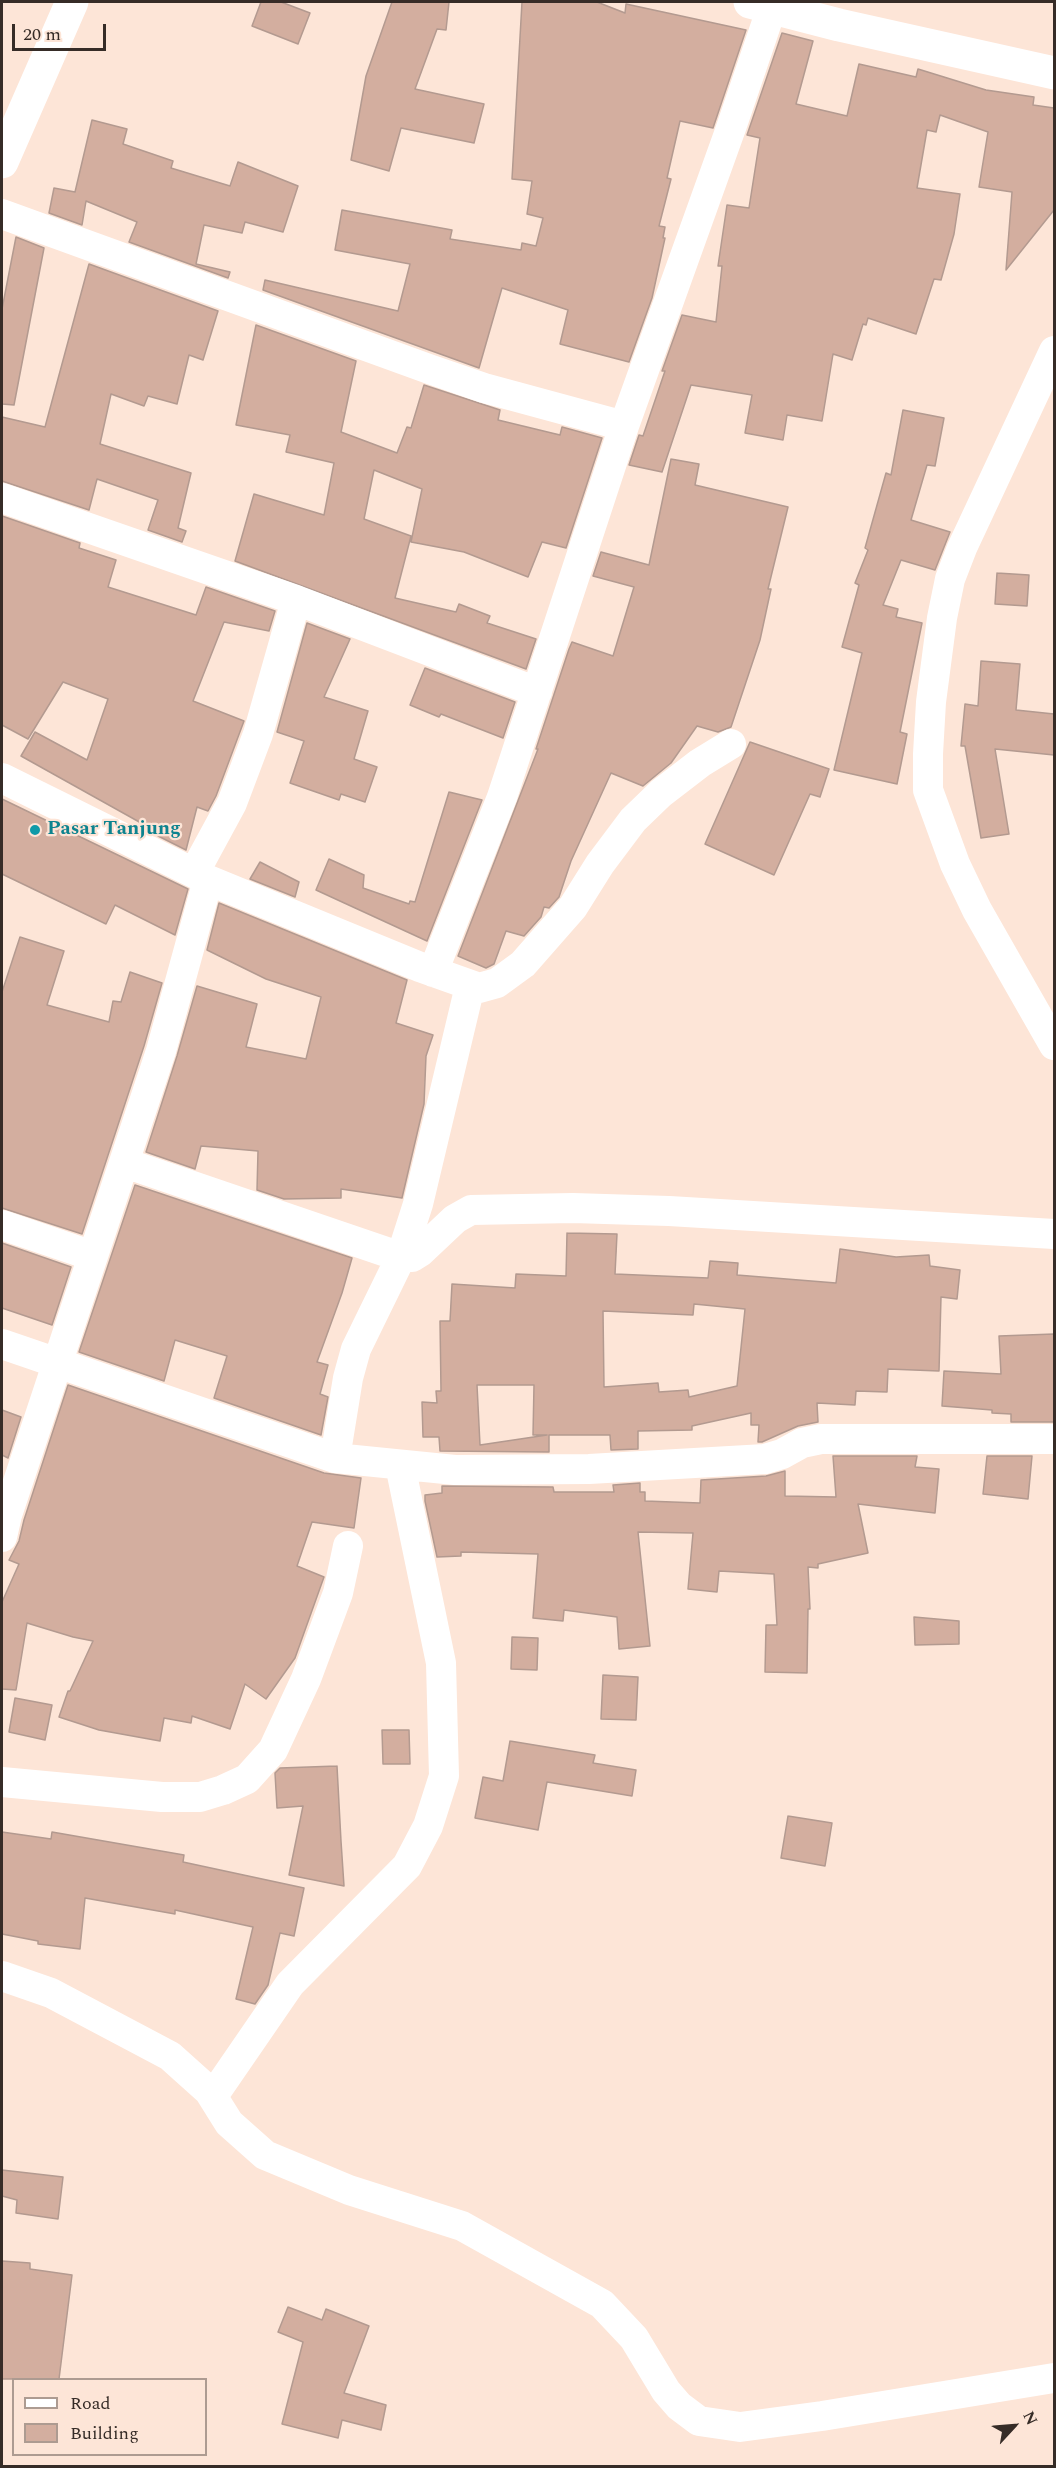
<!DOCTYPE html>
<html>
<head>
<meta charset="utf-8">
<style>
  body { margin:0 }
  #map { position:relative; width:1056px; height:2468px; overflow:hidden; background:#fde5d7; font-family:Spectral,serif }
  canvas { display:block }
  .frame { position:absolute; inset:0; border:3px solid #362c27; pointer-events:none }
  .legend { position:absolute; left:12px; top:2378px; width:195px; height:78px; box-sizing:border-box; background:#fde5d7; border:2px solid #ad9b91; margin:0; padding:8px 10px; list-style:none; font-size:18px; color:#362c27 }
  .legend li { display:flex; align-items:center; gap:12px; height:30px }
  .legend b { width:30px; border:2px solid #ad9b91 }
  .north { position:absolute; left:984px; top:2396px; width:60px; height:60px; -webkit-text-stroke:4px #fde5d7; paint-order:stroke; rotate:64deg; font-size:16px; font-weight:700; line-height:24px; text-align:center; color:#362c27 }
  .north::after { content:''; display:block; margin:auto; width:21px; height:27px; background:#362c27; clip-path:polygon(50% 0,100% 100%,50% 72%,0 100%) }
  .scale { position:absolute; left:12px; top:24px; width:94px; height:27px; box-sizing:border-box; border:3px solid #362c27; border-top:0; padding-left:8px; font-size:18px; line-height:21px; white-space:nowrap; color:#362c27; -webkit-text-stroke:4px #fde5d7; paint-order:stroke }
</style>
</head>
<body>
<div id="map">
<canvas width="1056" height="2468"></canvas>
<div class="frame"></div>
<ul class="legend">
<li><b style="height:8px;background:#fff"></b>Road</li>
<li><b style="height:16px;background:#d3ae9f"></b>Building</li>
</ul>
<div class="north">N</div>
<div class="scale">20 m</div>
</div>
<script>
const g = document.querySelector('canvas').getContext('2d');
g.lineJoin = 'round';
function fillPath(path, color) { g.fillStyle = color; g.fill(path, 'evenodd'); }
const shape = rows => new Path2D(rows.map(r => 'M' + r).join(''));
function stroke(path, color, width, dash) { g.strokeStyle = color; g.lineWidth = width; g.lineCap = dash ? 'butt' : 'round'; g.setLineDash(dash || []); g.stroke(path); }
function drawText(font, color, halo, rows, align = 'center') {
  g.font = font + ' Spectral,serif'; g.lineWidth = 4.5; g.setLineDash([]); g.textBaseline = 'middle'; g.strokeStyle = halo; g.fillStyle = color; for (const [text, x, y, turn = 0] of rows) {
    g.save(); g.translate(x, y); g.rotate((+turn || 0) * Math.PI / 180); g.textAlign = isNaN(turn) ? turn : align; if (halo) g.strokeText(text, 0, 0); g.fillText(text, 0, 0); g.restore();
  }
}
const building = shape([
  [261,2,281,2,310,13,298,44,252,26,261,2],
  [392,2,449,2,446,30,437,29,415,89,484,104,474,143,401,128,389,171,351,160,366,76,392,2],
  [522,2,597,2,625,13,626,4,746,30,713,128,680,121,667,178,671,179,659,226,665,227,663,238,665,238,652,298,629,362,560,344,568,310,502,288,479,368,263,290,265,280,398,311,410,264,335,250,342,210,452,230,450,239,521,250,522,243,536,246,543,218,527,214,532,181,512,179,522,2],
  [782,33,813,41,796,104,847,116,859,64,916,77,918,69,986,90,1034,97,1033,105,1054,108,1054,210,1006,270,1012,192,979,187,988,132,940,115,936,132,927,130,917,188,960,194,954,234,941,280,934,279,916,334,868,318,866,325,863,324,852,360,833,354,822,421,787,415,783,440,745,433,752,395,691,385,662,472,629,465,639,435,643,436,665,371,662,371,682,315,716,322,722,266,718,266,727,205,749,208,760,138,747,135,782,33],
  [92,120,127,129,123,144,173,161,171,168,230,186,238,162,298,186,283,232,245,222,242,233,204,225,196,264,230,272,228,278,129,242,137,222,86,201,82,225,49,213,54,188,75,192,92,120],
  [16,237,44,248,14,405,2,404,2,309,16,237],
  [89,264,218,311,203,360,189,355,177,404,148,396,144,406,111,394,100,444,191,473,178,528,186,531,182,542,148,530,158,500,97,479,89,510,2,481,2,417,45,427,89,264],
  [256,325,356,361,341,432,397,453,407,427,411,428,424,385,500,410,498,420,560,435,562,427,602,438,566,548,542,542,528,577,464,552,411,542,422,489,374,470,364,519,411,536,395,598,456,612,459,604,490,616,487,623,536,639,526,669,235,561,254,494,324,515,334,463,286,452,290,435,236,425,256,325],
  [903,410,944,418,935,466,927,465,911,520,950,532,935,570,901,560,883,605,898,609,896,617,922,623,900,732,907,734,897,784,834,770,862,653,842,647,859,585,855,583,868,550,865,548,886,473,891,475,903,410],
  [671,459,699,464,695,485,788,507,768,589,771,589,760,640,731,727,718,732,697,726,671,763,643,786,611,773,571,861,559,897,549,908,544,907,541,917,524,936,506,931,494,964,486,968,458,956,538,749,536,749,569,649,572,642,613,656,634,587,593,576,601,552,649,565,671,459],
  [2,516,80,543,79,548,116,560,108,587,196,615,206,587,275,611,269,631,224,622,193,701,244,721,216,796,208,811,197,807,186,850,158,836,159,833,21,756,35,732,87,760,108,699,63,682,28,739,2,725,2,516],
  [997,573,1029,575,1027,606,995,604,997,573],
  [307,623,350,639,324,697,368,711,354,759,377,767,365,802,341,794,339,800,290,783,304,741,277,732,307,623],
  [981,661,1020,664,1016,710,1054,714,1054,755,995,749,1009,834,981,838,965,746,961,746,965,704,978,706,981,661],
  [425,668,515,702,503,738,441,714,439,717,410,705,425,668],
  [750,742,829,769,820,797,810,794,774,875,705,844,750,742],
  [449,792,482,800,427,941,316,890,329,859,364,875,363,888,409,904,410,901,415,902,449,792],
  [2,799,188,889,175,935,115,905,106,924,2,874,2,799],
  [260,862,299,882,295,897,250,879,260,862],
  [219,903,407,980,396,1023,433,1035,426,1056,424,1104,402,1198,341,1189,341,1198,284,1199,257,1190,258,1151,201,1146,195,1169,146,1152,177,1056,197,986,257,1004,246,1047,306,1059,321,997,266,979,207,950,219,903],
  [20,937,64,951,47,1005,109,1022,113,1001,121,1002,130,972,162,983,144,1046,82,1234,2,1208,2,992,20,937],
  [135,1185,352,1258,342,1293,317,1362,328,1365,320,1394,328,1397,321,1435,214,1398,227,1356,175,1340,164,1381,79,1352,135,1185],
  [567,1233,617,1234,615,1274,708,1278,710,1261,738,1263,737,1275,836,1283,840,1249,896,1257,929,1255,930,1266,960,1270,957,1299,941,1297,939,1371,888,1369,887,1392,856,1391,855,1405,817,1403,818,1422,798,1426,762,1442,758,1442,759,1425,751,1425,751,1413,692,1426,692,1430,638,1431,638,1449,611,1450,610,1435,549,1435,549,1452,440,1451,439,1437,423,1437,422,1402,437,1403,436,1391,441,1391,440,1321,450,1321,452,1284,515,1288,516,1274,566,1276,567,1233],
  [694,1304,745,1309,737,1386,689,1397,688,1390,659,1392,658,1383,604,1387,603,1311,693,1315,694,1304],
  [477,1385,534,1385,533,1435,547,1435,480,1445,477,1385],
  [2,1243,71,1267,52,1325,2,1308,2,1243],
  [1054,1334,1054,1422,1011,1422,1011,1414,992,1413,992,1410,942,1406,944,1371,1001,1374,999,1336,1054,1334],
  [68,1385,324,1473,361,1478,354,1528,312,1522,297,1566,324,1577,295,1658,266,1699,245,1684,230,1729,192,1716,191,1723,164,1718,160,1741,99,1730,59,1717,68,1691,70,1691,93,1641,73,1637,27,1623,16,1690,2,1689,2,1602,19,1564,9,1560,19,1541,24,1520,68,1385],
  [2,1410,21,1417,8,1458,2,1455,2,1410],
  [833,1456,917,1456,915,1467,939,1469,935,1513,858,1504,868,1553,818,1564,818,1568,808,1567,810,1609,808,1609,807,1673,765,1672,766,1625,777,1625,774,1574,719,1571,717,1592,688,1589,693,1533,638,1532,650,1646,619,1649,617,1617,564,1610,563,1621,533,1618,538,1554,461,1552,461,1556,437,1557,425,1501,425,1495,442,1493,442,1486,553,1487,554,1492,614,1492,613,1485,640,1483,640,1492,645,1492,645,1501,700,1503,701,1480,766,1476,785,1471,785,1496,836,1497,833,1456],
  [987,1456,1032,1456,1028,1499,983,1494,987,1456],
  [914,1617,959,1621,959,1644,915,1645,914,1617],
  [512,1637,538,1638,537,1670,511,1669,512,1637],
  [603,1675,638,1677,636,1720,601,1719,603,1675],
  [15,1698,52,1705,45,1740,9,1732,15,1698],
  [382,1730,409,1730,410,1764,383,1764,382,1730],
  [510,1741,595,1755,593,1763,636,1770,632,1796,547,1782,538,1830,475,1818,483,1777,503,1781,510,1741],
  [337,1766,341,1841,344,1886,289,1875,303,1806,277,1808,275,1773,280,1768,337,1766],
  [788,1816,832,1823,825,1866,781,1858,788,1816],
  [2,1832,51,1839,52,1832,184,1855,183,1862,304,1888,294,1936,280,1933,268,1985,255,2004,236,1999,253,1927,175,1910,175,1914,85,1898,80,1949,38,1944,38,1941,2,1934,2,1832],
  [2,2170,63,2177,58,2219,16,2213,17,2200,2,2196,2,2170],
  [2,2261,30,2263,30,2269,72,2275,59,2379,2,2379,2,2261],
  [288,2307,322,2320,326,2309,369,2326,344,2393,386,2405,381,2430,342,2420,338,2438,282,2424,303,2342,278,2332,288,2307]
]);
fillPath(building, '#d3ae9f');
stroke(building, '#b39a90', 1.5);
stroke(shape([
  [2,214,429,369,484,388,624,426],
  [1054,351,962,548,950,579,942,618,931,702,928,754,928,790,955,864,977,910,1054,1045],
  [2,498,296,600,537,692],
  [2,778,208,880,420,967,479,988,497,983,523,964,573,907,600,864,633,820,661,793,700,763,731,744],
  [194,873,232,803,258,734,296,600],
  [433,972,502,797,624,426,731,128,772,7],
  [125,1163,401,1257,412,1257,420,1252,455,1219,471,1210,573,1208,669,1211,1054,1234],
  [2,1225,93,1256],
  [2,1344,335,1458,455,1470,589,1469,765,1459,782,1454,802,1443,821,1439,1054,1439],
  [335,1458,348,1378,356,1349,401,1257,418,1204,470,986],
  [2,1537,7,1515,161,1051,208,880],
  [2,1782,162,1797,200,1797,223,1790,247,1779,273,1750,306,1679,338,1593,348,1546],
  [2,1976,51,1993,170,2056,209,2091,229,2123,265,2155,349,2190,462,2226,602,2304,634,2338,666,2391,679,2406,699,2421,740,2427,822,2416,1054,2378],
  [213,2096,290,1984,407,1866,428,1826,444,1776,441,1663,400,1465]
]), '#fff', 30);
stroke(shape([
  [750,2,839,25,1054,73]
]), '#fff', 33);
stroke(shape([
  [2,162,72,2]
]), '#fff', 33);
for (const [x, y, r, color] of [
  [35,830,6,"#0f9aa8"]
]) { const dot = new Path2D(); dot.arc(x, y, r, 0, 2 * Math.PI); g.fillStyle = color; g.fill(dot); stroke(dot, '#fde5d7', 2); }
drawText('bold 20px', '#0d838f', '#fde5d7', [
  ["Pasar Tanjung",47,830]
], 'left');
</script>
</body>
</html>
